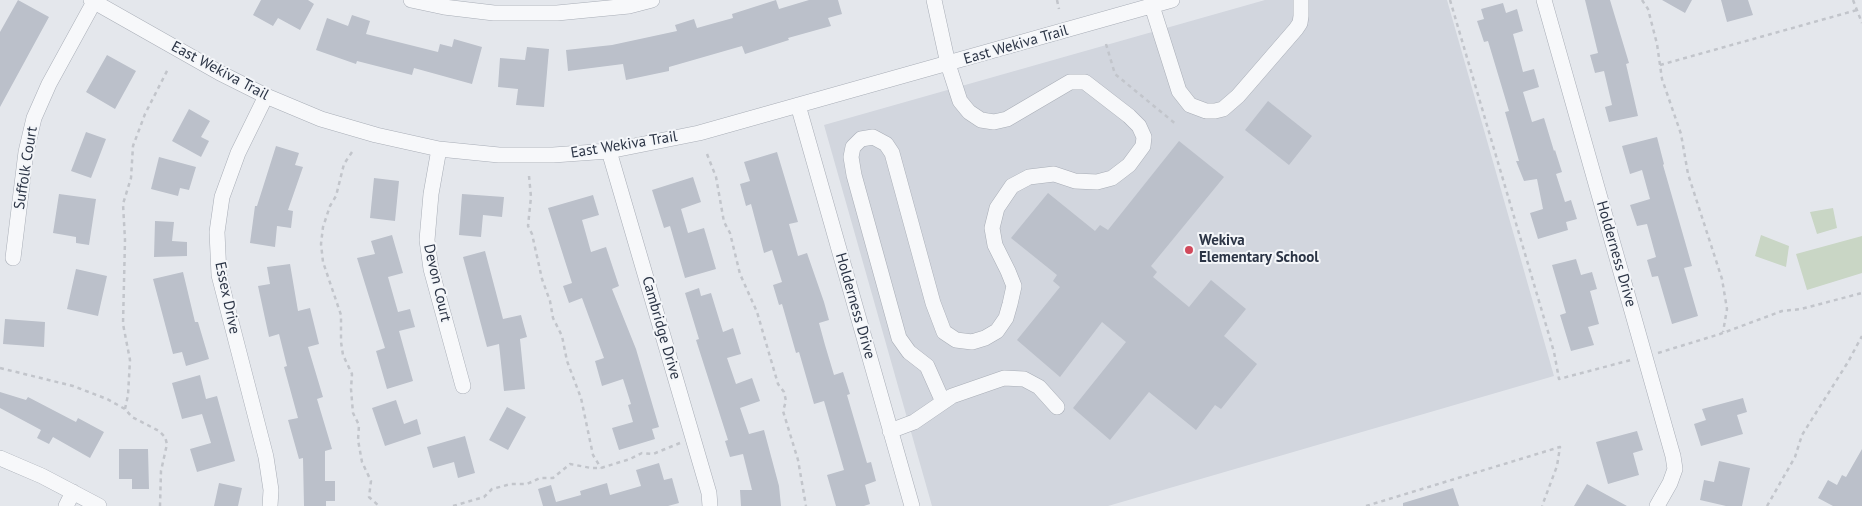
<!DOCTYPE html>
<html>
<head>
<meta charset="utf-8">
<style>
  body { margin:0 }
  canvas { display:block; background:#e4e7ec }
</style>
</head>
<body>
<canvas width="1862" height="506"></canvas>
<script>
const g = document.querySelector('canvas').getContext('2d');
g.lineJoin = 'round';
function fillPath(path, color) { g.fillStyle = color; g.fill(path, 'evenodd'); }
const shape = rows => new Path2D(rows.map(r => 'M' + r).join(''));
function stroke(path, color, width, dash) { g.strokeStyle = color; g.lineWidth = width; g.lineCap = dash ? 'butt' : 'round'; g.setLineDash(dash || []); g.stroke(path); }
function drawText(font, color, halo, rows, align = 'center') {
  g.font = font + ' "PT Sans",sans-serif'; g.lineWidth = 4; g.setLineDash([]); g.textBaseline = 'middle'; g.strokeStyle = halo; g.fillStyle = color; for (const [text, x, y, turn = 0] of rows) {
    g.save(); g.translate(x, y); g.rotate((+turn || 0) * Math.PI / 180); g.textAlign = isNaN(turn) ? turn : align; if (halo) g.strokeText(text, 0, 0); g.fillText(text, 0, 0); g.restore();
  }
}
fillPath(shape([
  [1265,0,1447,0,1554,376,1108,506,932,506,824,125]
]), '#d2d6de');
fillPath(shape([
  [1833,208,1837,228,1817,234,1810,212],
  [1761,235,1789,246,1786,267,1755,256],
  [1862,236,1862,273,1807,290,1796,254]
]), '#c9d6c5');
fillPath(shape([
  [18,0,49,17,0,107,0,32],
  [261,0,308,0,314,4,300,30,278,18,273,26,253,15],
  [776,0,779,9,809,0,838,0,842,14,828,18,831,26,788,38,789,40,745,54,742,46,669,67,669,71,626,80,623,64,568,71,566,50,612,45,677,31,675,25,694,19,697,28,733,18,732,14],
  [1585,0,1610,0,1629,63,1626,64,1638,116,1609,122,1605,107,1612,105,1604,71,1595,73,1590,55,1598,53],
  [1662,0,1692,0,1685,13],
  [1721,0,1748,0,1753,15,1727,22],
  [1503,3,1506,13,1517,9,1523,31,1513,34,1523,72,1534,69,1539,87,1523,92,1532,122,1544,118,1554,151,1555,150,1562,172,1556,174,1565,202,1571,200,1577,219,1566,222,1568,230,1538,239,1530,213,1543,209,1537,179,1524,181,1516,161,1519,161,1505,112,1509,111,1488,41,1484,42,1477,21,1484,19,1481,9],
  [352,15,370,21,366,34,438,52,440,44,452,47,454,39,482,47,472,84,414,68,412,75,357,61,356,64,316,50,327,18,348,26],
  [527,47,549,49,544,107,516,105,518,89,498,87,500,58,525,60],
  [107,55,136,71,115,109,86,92],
  [1268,101,1312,136,1289,165,1245,130],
  [189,109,210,121,201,137,209,141,201,157,172,141],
  [86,132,106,139,91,178,71,171],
  [1657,137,1664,164,1663,165,1692,266,1684,268,1698,316,1672,324,1658,276,1652,277,1647,260,1656,257,1647,224,1637,226,1630,205,1650,199,1642,170,1630,174,1622,146],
  [1179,141,1224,177,1151,266,1157,272,1153,277,1189,307,1211,280,1246,309,1224,336,1257,364,1221,409,1215,405,1196,430,1149,392,1110,440,1073,408,1126,342,1102,322,1060,377,1017,340,1060,287,1053,281,1057,275,1011,238,1048,193,1095,231,1100,225,1108,230],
  [276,146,299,153,295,165,303,167,288,210,293,211,291,228,277,226,275,247,250,243,255,206,257,206],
  [777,152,798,222,789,224,798,256,807,253,824,302,829,320,819,323,825,345,834,375,843,372,850,394,847,395,867,463,871,462,876,481,865,485,870,504,864,506,836,506,827,475,844,470,824,401,814,404,799,352,796,353,782,304,779,305,773,285,782,282,772,250,764,253,751,204,746,206,740,184,750,181,744,162],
  [159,157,196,167,189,190,180,188,178,196,151,189],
  [693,177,701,202,681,209,688,233,704,228,716,269,685,278,670,226,664,228,652,190],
  [374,178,399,181,395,221,370,218],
  [59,194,96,199,89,245,76,243,76,237,53,233],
  [462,194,504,197,502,217,483,215,481,237,459,235],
  [593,195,599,215,582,220,591,252,606,247,619,286,612,289,636,349,659,427,652,429,655,439,619,450,612,428,633,422,628,405,631,404,623,379,602,386,595,361,604,358,582,298,569,303,563,286,572,283,548,208],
  [155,221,174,222,172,241,187,242,187,256,154,257],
  [392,235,403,273,388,277,398,312,410,309,415,327,399,331,413,381,387,389,376,351,385,348,357,258,375,254,371,241],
  [485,251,503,319,521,315,527,337,520,339,525,389,504,391,499,344,487,347,463,257],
  [1576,259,1581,275,1592,272,1597,289,1590,291,1599,324,1588,327,1594,345,1571,351,1560,315,1566,313,1552,265],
  [290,264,298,311,310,308,319,344,308,347,323,397,317,399,332,449,325,451,325,481,335,481,335,501,326,501,326,506,304,506,303,458,299,459,288,420,298,418,284,367,287,366,279,334,269,337,258,286,270,284,267,267],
  [76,269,107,276,98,316,67,309],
  [183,272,195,322,198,322,209,359,186,366,182,352,173,354,153,279],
  [699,288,701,296,711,293,723,332,733,328,741,354,727,358,736,384,752,378,760,401,740,408,749,434,764,430,779,486,781,506,741,506,740,490,752,490,743,454,730,457,725,441,728,440,696,340,699,339,685,293],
  [5,319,45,322,44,347,3,344],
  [200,375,206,399,217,396,235,461,197,472,190,449,211,443,202,414,182,419,172,383],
  [0,392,26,400,28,397,76,422,78,418,104,432,90,458,53,437,49,444,37,438,41,430,0,408],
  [1743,398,1747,412,1737,415,1743,434,1701,446,1694,424,1706,420,1702,409],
  [396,400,404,424,417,419,421,434,385,446,372,408],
  [507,407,526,417,508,450,489,440],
  [1637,431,1643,450,1633,453,1639,475,1608,484,1596,442],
  [465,436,475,473,458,478,454,462,433,468,427,447],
  [119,449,148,449,149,489,132,489,132,479,119,479],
  [1862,449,1862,506,1833,506,1818,498,1828,480,1837,485,1842,475,1846,477],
  [1719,461,1750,468,1742,506,1726,506,1700,500,1704,480,1714,482],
  [659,463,664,480,672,478,679,503,668,506,543,506,538,489,551,485,556,502,581,495,580,491,607,483,610,495,641,486,636,470],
  [219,483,242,488,238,506,214,506],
  [1587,484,1627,506,1574,506],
  [1453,488,1459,506,1403,506,1403,503]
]), '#bbc0ca');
const minor = shape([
  [91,0,220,73,266,96,321,119,376,135,439,149,499,155,553,155,609,151,699,133,1172,0],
  [411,0,444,7,494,13,557,13,629,6,652,0],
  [934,0,948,64,960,101,969,112,981,120,994,122,1007,119,1070,82,1085,82,1129,116,1139,126,1144,137,1143,146,1129,165,1112,178,1097,182,1075,181,1054,174,1029,177,1012,186,997,208,992,228,995,245,1008,271,1014,286,1010,304,1006,318,997,331,985,338,972,342,956,340,944,332,933,303,892,153,886,144,873,137,861,139,853,147,851,157,854,175,899,338,909,352,927,366,943,402],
  [1544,0,1673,456,1675,469,1670,483,1657,506],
  [1152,6,1179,91,1190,105,1206,111,1215,111,1223,109,1238,96,1296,29,1300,23,1301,16,1301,0],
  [266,96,238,153,222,197,217,232,219,275,266,457,271,490,270,506],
  [798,105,912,506],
  [439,149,431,194,427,240,431,269,463,386],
  [609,151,709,493,710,506],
  [13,258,26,152,34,118,49,84,94,2],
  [890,431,914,422,952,396,1004,378,1024,379,1039,387,1057,407],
  [0,458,42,476,99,506],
  [66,506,73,492]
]);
stroke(minor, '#a9aeb7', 16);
stroke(shape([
  [1057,0,1059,9],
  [1450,0,1554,352,1559,379,1631,360],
  [1642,0,1648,9,1657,44,1662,79,1681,134,1688,174,1722,279,1727,309,1723,332],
  [1853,0,1862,23],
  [1106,44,1115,74,1177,125],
  [1660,65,1857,10],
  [352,152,344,164,336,196,330,206,323,227,321,244,323,262,341,315,341,342,343,355,352,374,351,389,353,413,359,425,358,440,362,462,371,481,369,497,379,506],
  [707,154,716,177,724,222,730,233,740,274,757,312,778,384,784,392,786,401,783,411,798,460,806,506],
  [529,176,531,197,528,226,532,234,542,279,550,301,553,318,562,336,567,361,581,398,593,455,601,468],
  [1658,353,1720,334,1782,311,1801,309,1862,293],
  [0,368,73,386,107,399,125,409,132,417,159,431,165,437,167,444,161,471,160,506],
  [125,409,128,395,130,360,123,324,125,240,123,204,131,178,133,146,145,114,168,69],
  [453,506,484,497,492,489,511,484,527,484,540,478,553,478,570,464,591,468,601,468,630,459,642,453,653,454,680,443],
  [1366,506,1560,447,1557,466,1542,506],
  [1767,506,1795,457,1802,435,1848,362,1862,336]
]), '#c2c5cb', 2.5, [4, 4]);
stroke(minor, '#f7f8fa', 15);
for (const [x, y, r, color] of [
  [1189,250,5,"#d1495b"]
]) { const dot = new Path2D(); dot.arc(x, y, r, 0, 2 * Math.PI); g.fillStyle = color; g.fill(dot); stroke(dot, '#f4f6f9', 2); }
drawText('15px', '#2b3445', '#f4f6f9', [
  ["East Wekiva Trail",1016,45,-16],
  ["East Wekiva Trail",220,71,28],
  ["East Wekiva Trail",624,145,-9],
  ["Suffolk Court",26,168,-81],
  ["Holderness Drive",1616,254,74],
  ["Devon Court",437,283,77],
  ["Essex Drive",227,298,78],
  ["Holderness Drive",855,306,74],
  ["Cambridge Drive",661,328,74]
]);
drawText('bold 15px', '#2b3445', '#f4f6f9', [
  ["Wekiva",1199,241],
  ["Elementary School",1199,258]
], 'left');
</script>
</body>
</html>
